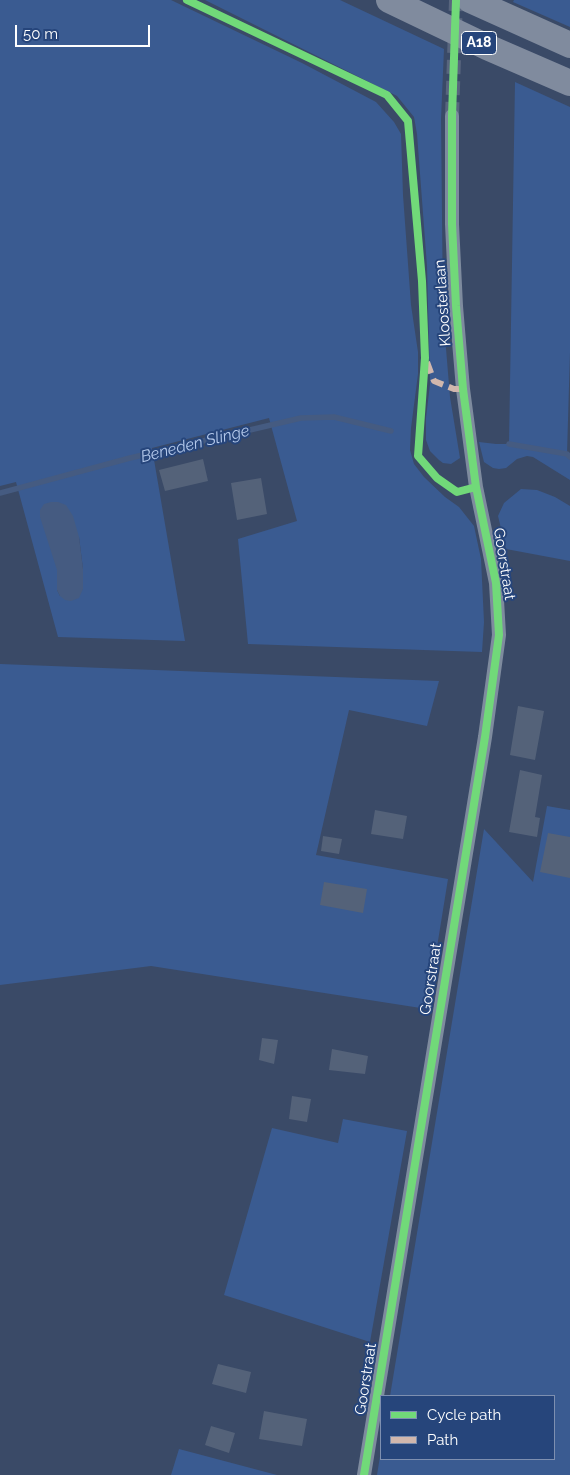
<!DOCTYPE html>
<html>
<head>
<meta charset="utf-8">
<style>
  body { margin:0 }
  #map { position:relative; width:570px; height:1475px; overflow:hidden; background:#3a4a67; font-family:Raleway,sans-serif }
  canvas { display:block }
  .legend { position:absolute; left:380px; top:1395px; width:175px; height:65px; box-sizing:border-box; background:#26457b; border:1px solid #7d8fb0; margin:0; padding:6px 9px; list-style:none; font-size:15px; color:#fff }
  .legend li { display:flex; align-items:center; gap:10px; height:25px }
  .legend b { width:25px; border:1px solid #7d8fb0 }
  .scale { position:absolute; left:15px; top:25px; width:135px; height:22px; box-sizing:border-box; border:2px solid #fff; border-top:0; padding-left:6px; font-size:15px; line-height:18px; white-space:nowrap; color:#fff; -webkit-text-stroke:4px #26457b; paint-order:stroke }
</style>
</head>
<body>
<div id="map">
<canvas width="570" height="1475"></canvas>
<ul class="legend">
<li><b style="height:6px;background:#71d979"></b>Cycle path</li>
<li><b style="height:6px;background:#d1b7ad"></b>Path</li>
</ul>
<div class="scale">50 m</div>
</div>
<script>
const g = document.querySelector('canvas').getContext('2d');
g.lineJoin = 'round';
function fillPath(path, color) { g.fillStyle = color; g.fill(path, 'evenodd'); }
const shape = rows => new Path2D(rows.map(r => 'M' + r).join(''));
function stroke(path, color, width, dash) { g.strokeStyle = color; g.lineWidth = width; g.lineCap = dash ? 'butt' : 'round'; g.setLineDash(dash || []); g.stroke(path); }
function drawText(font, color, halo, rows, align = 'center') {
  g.font = font + ' Raleway,sans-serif'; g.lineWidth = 4; g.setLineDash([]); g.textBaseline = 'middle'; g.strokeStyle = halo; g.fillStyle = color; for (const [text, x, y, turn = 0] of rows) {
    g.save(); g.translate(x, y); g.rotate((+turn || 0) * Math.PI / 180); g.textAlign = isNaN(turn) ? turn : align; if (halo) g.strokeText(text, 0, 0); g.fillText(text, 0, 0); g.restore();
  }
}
fillPath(shape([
  [0,0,171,0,302,63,376,102,394,122,401,134,403,195,411,305,418,352,418,374,411,428,410,450,414,464,424,477,445,497,459,507,474,526,481,559,484,622,482,652,248,644,238,539,297,521,269,418,152,448,185,641,58,637,16,482,0,486],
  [79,537,83,569,83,589,60,596,57,590,57,570],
  [205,0,340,0,444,49,441,119,443,312,450,397,460,458,451,464,443,463,439,460,430,451,426,440,426,418,430,384,427,266,417,134,414,117,397,96],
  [514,0,570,0,570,27,513,2],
  [515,82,570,107,570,352,567,454,570,457,570,480,533,457,527,456,517,459,506,468,499,469,493,468,484,462,479,442,496,444,509,444],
  [521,489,537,490,555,497,570,506,570,561,506,549,498,516,504,503],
  [0,664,439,681,427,726,349,710,316,855,448,879,427,1009,151,966,0,985],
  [547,806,570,810,570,1475,377,1475,381,1450,381,1459,554,1459,554,1396,390,1396,484,829,533,882],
  [343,1119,407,1131,370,1342,224,1295,272,1128,338,1143],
  [179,1449,277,1475,171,1475]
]), '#3a5b91');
fillPath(shape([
  [51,502,58,502,66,505,73,516,79,537,83,569,83,589,79,598,71,601,65,600,60,596,57,590,57,570,40,517,40,510,44,504]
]), '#455b81');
stroke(shape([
  [509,444,567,454,570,457],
  [0,493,130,458,301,418,334,417,391,431]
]), '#455b81', 5.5);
fillPath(shape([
  [203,459,208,481,165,491,159,470],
  [261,478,267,514,237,520,231,483],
  [518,706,544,711,535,760,510,755],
  [520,770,542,775,535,817,540,818,537,837,509,832],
  [375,810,407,816,403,839,371,834],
  [548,833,570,837,570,878,540,872],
  [323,836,342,839,339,854,321,851],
  [324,882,367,889,363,913,320,905],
  [262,1038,278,1040,274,1064,259,1060],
  [332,1049,368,1056,365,1074,329,1070],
  [292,1096,311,1099,307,1122,289,1119],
  [218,1364,251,1372,246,1393,212,1384],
  [264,1411,307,1419,302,1446,259,1439],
  [211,1426,235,1433,229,1453,205,1445]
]), '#546279');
stroke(shape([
  [452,116,456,0]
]), '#58657e', 14, [14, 7]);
stroke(shape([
  [364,1475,485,737,499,635,496,583,476,487,463,389,456,306,452,224,452,116]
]), '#7e8b9e', 14);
stroke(shape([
  [389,0,487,47,570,83],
  [470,0,570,45]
]), '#808b9e', 26);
stroke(shape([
  [427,362,434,381,454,389,463,389]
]), '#d1b7ad', 6, [12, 6]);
stroke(shape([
  [187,0,387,95,408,121,422,281,425,358,418,456,437,478,457,492,476,487],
  [364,1475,485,737,499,635,496,583,476,487,463,389,456,306,452,224,452,116,456,0]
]), '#71d979', 8);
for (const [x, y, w] of [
  [479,43,35]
]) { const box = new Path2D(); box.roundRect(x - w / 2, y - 11.5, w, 23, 4); g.fillStyle = '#26457b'; g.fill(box); stroke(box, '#fff', 1); }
drawText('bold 14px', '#fff', null, [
  ["A18",479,43]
]);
drawText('15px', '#fff', '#26457b', [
  ["Kloosterlaan",443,303,-94],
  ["Goorstraat",504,564,81],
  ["Goorstraat",431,979,-81],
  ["Goorstraat",366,1379,-81]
]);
drawText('italic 16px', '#b5caec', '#26457b', [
  ["Beneden Slinge",195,444,-14]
]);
</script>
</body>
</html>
